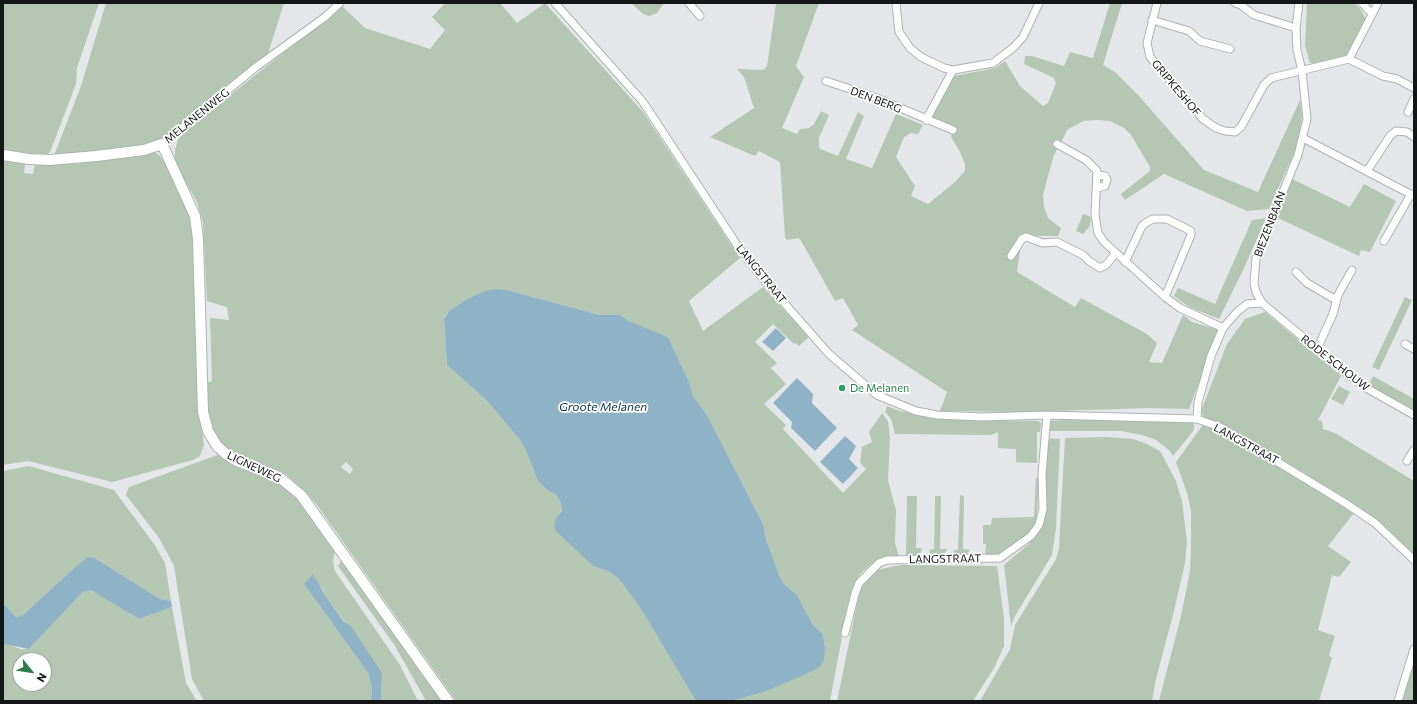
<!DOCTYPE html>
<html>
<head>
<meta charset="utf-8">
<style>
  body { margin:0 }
  #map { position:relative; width:1417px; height:704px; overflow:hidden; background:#e5e6ea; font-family:Commissioner,sans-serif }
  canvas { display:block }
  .frame { position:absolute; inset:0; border:4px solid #151617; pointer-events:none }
  .north { position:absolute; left:12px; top:652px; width:40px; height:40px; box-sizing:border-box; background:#fff; border:1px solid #a1a2a2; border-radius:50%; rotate:120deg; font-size:11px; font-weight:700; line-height:16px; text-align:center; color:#151617 }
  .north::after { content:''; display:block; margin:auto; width:14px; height:18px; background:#2b7b4b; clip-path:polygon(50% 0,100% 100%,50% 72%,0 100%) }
</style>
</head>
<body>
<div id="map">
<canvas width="1417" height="704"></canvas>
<div class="frame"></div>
<div class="north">N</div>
</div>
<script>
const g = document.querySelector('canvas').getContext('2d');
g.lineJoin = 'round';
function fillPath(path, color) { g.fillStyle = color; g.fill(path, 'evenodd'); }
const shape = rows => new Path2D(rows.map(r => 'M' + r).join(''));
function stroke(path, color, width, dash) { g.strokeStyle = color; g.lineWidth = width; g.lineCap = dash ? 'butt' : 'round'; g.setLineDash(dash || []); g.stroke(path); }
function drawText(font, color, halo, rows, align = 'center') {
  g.font = font + ' Commissioner,sans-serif'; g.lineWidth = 3.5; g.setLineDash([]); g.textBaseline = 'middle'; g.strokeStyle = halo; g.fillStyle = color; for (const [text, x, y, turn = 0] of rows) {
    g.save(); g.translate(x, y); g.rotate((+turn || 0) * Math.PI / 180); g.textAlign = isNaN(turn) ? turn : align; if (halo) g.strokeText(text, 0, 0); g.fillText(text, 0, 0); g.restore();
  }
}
fillPath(shape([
  [3,3,99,3,77,68,76,84,50,152,46,156,3,152],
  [106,3,284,3,267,57,155,144,56,156,55,153,81,86],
  [445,3,500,3,517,23,545,3,643,112,740,258,689,301,703,331,763,287,809,337,799,346,796,343,794,344,773,324,755,342,777,363,771,368,786,384,764,404,786,425,783,429,843,493,866,469,860,463,862,447,872,442,869,432,882,413,888,421,890,438,888,480,896,510,895,543,899,557,882,559,872,563,860,574,854,584,849,600,830,701,731,701,764,692,786,682,825,647,823,634,813,625,797,595,784,584,779,575,765,536,764,526,707,415,693,396,690,384,668,337,630,323,620,315,600,315,507,290,485,291,450,310,444,317,447,365,487,401,520,440,526,451,538,481,546,489,556,495,560,501,562,511,556,518,554,526,593,566,610,572,619,579,641,609,696,701,456,701,317,505,304,490,286,474,240,455,226,447,218,440,209,425,204,384,212,381,210,318,229,320,227,307,207,301,203,222,197,202,180,172,175,160,175,150,179,136,342,6,365,28,430,49,445,30,432,17],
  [346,462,353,469,350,474,341,467],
  [631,3,664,3,657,13,649,16,643,14],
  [776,3,819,3,796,66,804,77,782,128,797,134,800,129,809,128,814,124,821,111,829,115,819,138,819,146,820,149,838,156,858,112,864,116,846,159,872,168,896,114,923,125,918,134,911,133,904,137,896,157,915,186,911,196,928,204,955,182,965,171,965,164,960,152,951,137,954,129,932,119,931,116,948,77,995,68,1005,61,1020,86,1043,106,1048,103,1056,83,1054,78,1024,64,1025,56,1032,56,1064,66,1070,52,1093,58,1110,3,1122,3,1103,65,1115,72,1138,95,1204,170,1258,192,1300,100,1302,116,1297,146,1269,209,1247,211,1164,174,1125,200,1121,194,1150,171,1150,167,1131,135,1124,128,1110,121,1096,120,1084,121,1068,129,1054,155,1048,176,1043,195,1044,207,1048,218,1061,228,1058,236,1022,236,1017,272,1075,307,1081,298,1147,334,1157,343,1149,362,1162,363,1183,315,1192,322,1219,330,1189,409,1148,408,1022,412,940,411,947,392,852,330,858,325,843,298,835,301,800,239,798,238,787,240,785,237,780,162,759,151,755,156,710,137,754,108,744,77,737,69,763,70,767,66],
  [1307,3,1355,3,1361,10,1366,19,1350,51,1342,59,1330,63,1310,63,1305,46],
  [154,152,159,155,163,160,184,201,194,230,200,413,204,445,200,456,193,460,112,482,28,461,3,465,3,160,25,163,24,173,33,174,35,163],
  [1292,179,1350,207,1364,184,1396,201,1370,252,1361,250,1359,256,1276,217],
  [1083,214,1091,217,1090,226,1083,234,1076,231],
  [1266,218,1245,266,1219,319,1189,307,1174,296,1178,288,1215,304,1252,220],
  [1405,297,1412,300,1379,370,1372,367],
  [1265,312,1341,376,1318,420,1322,421,1323,429,1335,433,1414,481,1414,556,1344,498,1222,425,1204,418,1201,411,1227,344,1245,319],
  [1373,376,1414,399,1414,410,1369,385],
  [1339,386,1350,392,1343,405,1331,399],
  [887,406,900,411,943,419,1038,421,1041,423,1040,432,1037,432,1037,463,1016,462,1016,449,998,448,998,432,991,435,895,434,891,419,885,412],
  [1125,417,1194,418,1194,430,1173,456,1169,450,1156,440,1142,435,1121,431,1046,431,1047,421],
  [1206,425,1218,429,1354,513,1328,546,1351,562,1339,577,1332,575,1318,630,1335,636,1329,655,1332,658,1319,701,1159,701,1181,616,1190,571,1191,550,1191,511,1187,493,1176,462,1202,426],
  [1108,437,1133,439,1147,444,1160,451,1176,481,1182,501,1187,542,1185,563,1174,611,1156,679,1152,701,980,701,1010,649,1015,625,1056,559,1059,548,1065,438],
  [1046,438,1060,439,1056,528,1052,555,1015,616,1011,626,1004,565,1029,544,1042,523],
  [220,454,272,477,301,499,335,551,333,561,335,571,400,665,418,701,381,701,382,673,325,595,322,588,304,584,368,673,372,688,371,701,205,701,203,699,192,679,174,566,159,538,126,495,129,487],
  [29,466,114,490,154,544,165,563,171,601,160,599,95,558,73,569,23,615,16,617,3,603,3,471],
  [1036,478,1039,478,1037,514,1035,525,1028,535,1007,551,997,555,985,556,986,544,983,544,983,525,991,525,992,518,1034,517],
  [960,495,964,496,963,549,970,550,966,555,956,555,953,551,958,549],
  [907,496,917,496,916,548,922,548,920,555,906,555],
  [935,496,941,496,940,549,947,549,943,556,932,555,929,553,931,549,934,549],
  [342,560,443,701,426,701,395,646,338,566],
  [901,565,997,566,1004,619,1004,646,994,668,973,701,837,701,858,599,862,587,866,579,876,570],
  [91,589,139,619,172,607,186,683,197,701,3,701,3,643,21,649,29,649,83,592],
  [20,660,44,660,44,684,20,684],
  [1414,656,1414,701,1401,701]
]), '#b4c7b2');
fillPath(shape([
  [496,289,507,290,600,315,620,315,630,322,668,337,690,384,693,396,707,415,764,526,765,536,779,575,784,584,797,595,813,625,823,634,825,647,824,660,820,666,813,671,764,692,731,701,696,701,641,609,619,579,610,572,593,566,556,531,554,526,556,518,562,511,560,501,556,495,546,489,538,481,526,451,520,440,487,401,447,365,444,318,450,310,468,299,485,291],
  [776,328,786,338,773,351,762,342],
  [797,378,813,394,812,403,837,428,815,451,791,428,792,422,773,403],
  [845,436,856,446,849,459,858,468,843,484,820,462],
  [88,557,95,558,160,599,171,601,172,607,139,619,91,590,83,592,29,649,4,644,3,603,16,617,23,615,73,569],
  [313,574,325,595,344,622,351,626,382,673,381,701,371,701,372,688,368,673,304,584]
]), '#8fb2c7');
const street = shape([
  [555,3,643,102,739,248,764,280,829,354,877,395,916,411,937,415,982,417,1047,415,1197,419,1220,427,1342,501,1375,523,1414,560],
  [689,3,700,16],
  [896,3,899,32,910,48,921,57,944,68,953,70,993,63,1014,47,1023,37,1039,3],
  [1157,3,1147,43,1150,57,1203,119,1216,128,1225,131,1235,132,1241,127,1264,85,1271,78,1349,59,1378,3],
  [1235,3,1241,5,1254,15,1296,28],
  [1299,3,1296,28,1297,50,1302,71,1307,119,1298,155,1256,258,1254,283,1256,292,1262,303,1342,370,1368,389,1414,415],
  [1362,3,1372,14],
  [1152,20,1189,31,1200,41,1230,49],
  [1349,59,1383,76,1397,79,1414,88],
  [826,81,874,97,953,130],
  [1408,112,1414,99],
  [926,120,953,70],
  [1303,138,1414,196],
  [162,144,256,67,325,17,340,3],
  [1057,144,1086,160,1097,171,1095,215,1098,233,1104,242,1165,297,1180,308,1223,328],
  [1367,171,1390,136,1396,131,1407,132,1414,137],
  [1097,188,1105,186,1107,180,1105,176,1097,175],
  [1384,241,1411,194],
  [1011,256,1022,239,1026,237,1043,243,1057,242,1083,255,1089,261,1100,268,1106,265,1115,254],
  [1125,262,1142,226,1147,222,1153,219,1167,219,1191,231,1191,235,1165,297],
  [1296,272,1307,283,1336,300],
  [1405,344,1414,349],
  [1317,349,1333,314,1338,295,1352,270],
  [1197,419,1198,402,1211,356,1223,328,1238,311,1247,304,1262,303],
  [1407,461,1414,450],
  [845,633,855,594,859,583,879,563,887,560,1000,558,1031,536,1039,525,1043,509,1042,474,1047,415],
  [1398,701,1414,649]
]);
const secondary = shape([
  [3,155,29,159,50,160,96,156,144,150,162,144,195,216,198,239,203,412,208,431,217,446,226,454,237,461,279,477,301,495,448,701]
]);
stroke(street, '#afb1b4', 9);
stroke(secondary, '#afb1b4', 12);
stroke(street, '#fff', 7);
stroke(secondary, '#fff', 10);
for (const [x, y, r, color] of [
  [842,388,4,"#2e9e5b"]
]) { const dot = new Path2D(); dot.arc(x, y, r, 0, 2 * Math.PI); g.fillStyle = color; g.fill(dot); stroke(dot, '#fff', 1.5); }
drawText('11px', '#151617', '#fff', [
  ["GRIPKESHOF",1176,88,50],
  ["DEN BERG",876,100,21],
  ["MELANENWEG",197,116,-39],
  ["BIEZENBAAN",1270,224,-69],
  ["LANGSTRAAT",761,274,51],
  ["RODE SCHOUW",1335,363,38],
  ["LANGSTRAAT",1246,444,29],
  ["LIGNEWEG",254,467,25],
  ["LANGSTRAAT",945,559,-1]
]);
drawText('11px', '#27864d', '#fff', [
  ["De Melanen",850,388]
], 'left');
drawText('italic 12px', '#03344a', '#fff', [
  ["Groote Melanen",603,407]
]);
</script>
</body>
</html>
